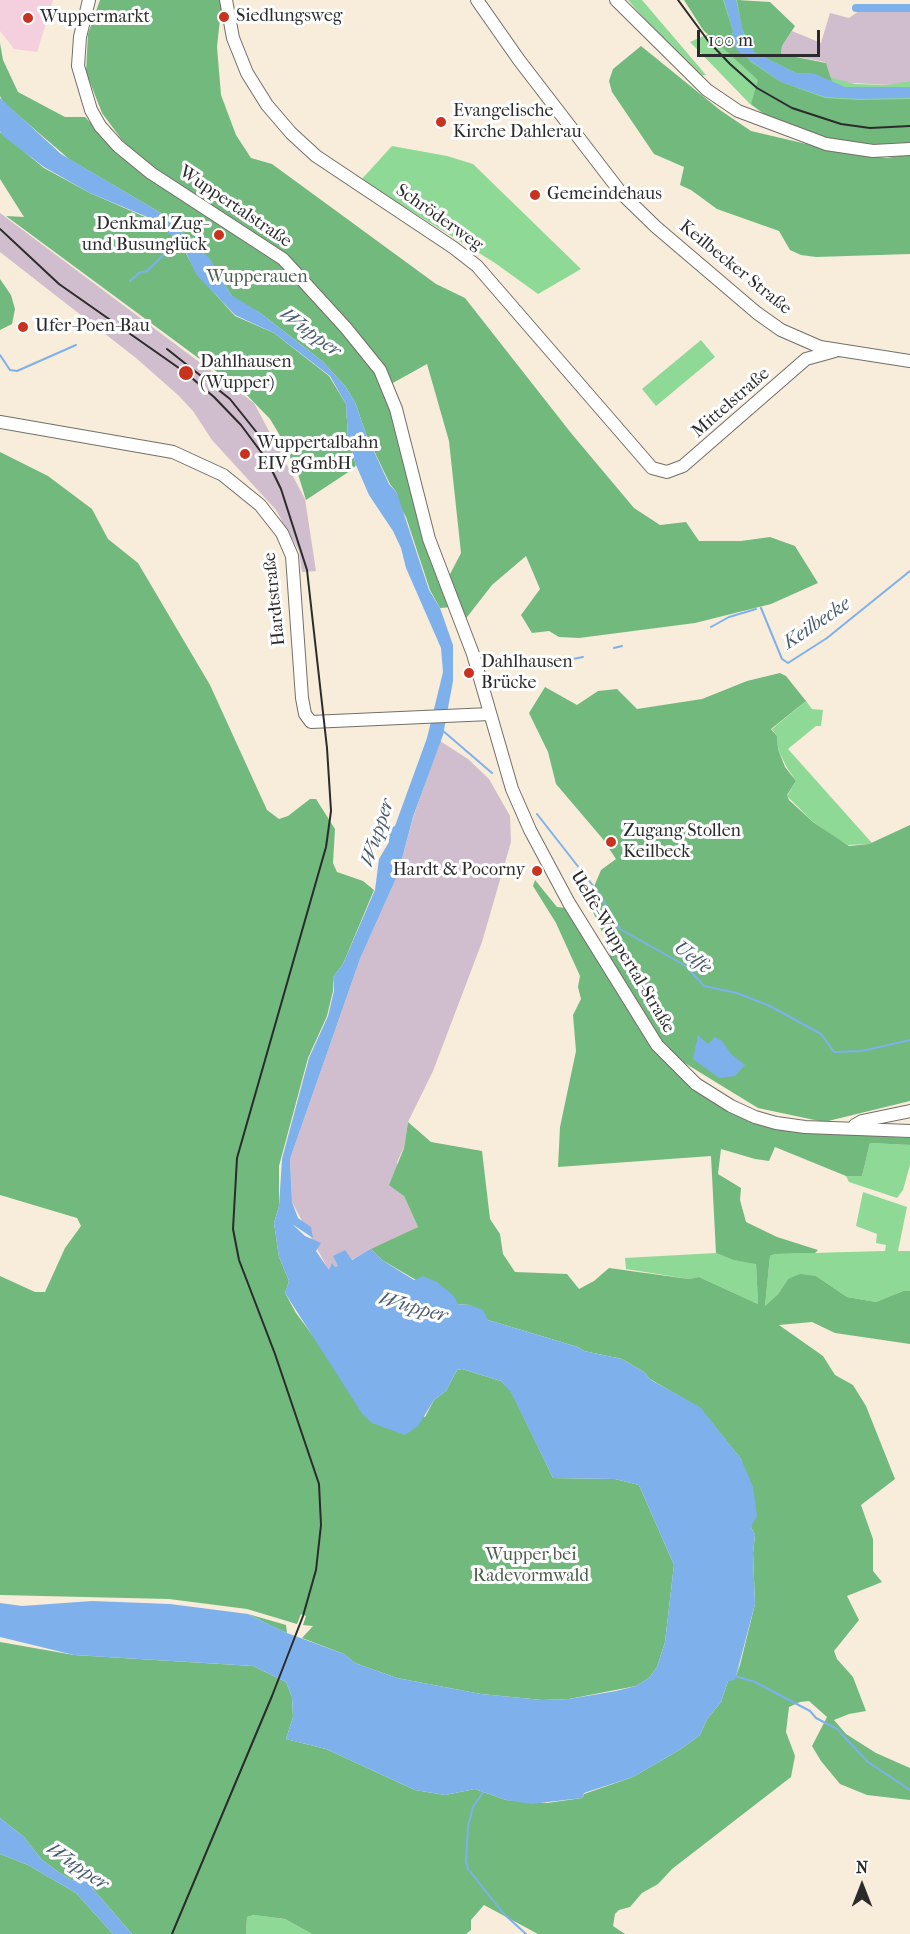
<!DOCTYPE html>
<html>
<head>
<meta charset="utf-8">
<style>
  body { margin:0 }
  #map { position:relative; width:910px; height:1934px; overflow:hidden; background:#f8ecda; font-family:"IM FELL French Canon",serif }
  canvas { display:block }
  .north { position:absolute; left:832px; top:1856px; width:60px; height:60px; -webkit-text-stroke:4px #fff; paint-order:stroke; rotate:0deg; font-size:16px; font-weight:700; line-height:24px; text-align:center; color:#2b2b2b }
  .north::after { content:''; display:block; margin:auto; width:21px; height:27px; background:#2b2b2b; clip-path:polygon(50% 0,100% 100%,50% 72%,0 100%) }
  .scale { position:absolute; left:697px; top:30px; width:123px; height:27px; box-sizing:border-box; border:3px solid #2b2b2b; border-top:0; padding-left:8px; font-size:18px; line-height:21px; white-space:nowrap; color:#2b2b2b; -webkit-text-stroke:4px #fff; paint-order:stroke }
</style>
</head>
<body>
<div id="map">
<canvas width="910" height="1934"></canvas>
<div class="north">N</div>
<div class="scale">100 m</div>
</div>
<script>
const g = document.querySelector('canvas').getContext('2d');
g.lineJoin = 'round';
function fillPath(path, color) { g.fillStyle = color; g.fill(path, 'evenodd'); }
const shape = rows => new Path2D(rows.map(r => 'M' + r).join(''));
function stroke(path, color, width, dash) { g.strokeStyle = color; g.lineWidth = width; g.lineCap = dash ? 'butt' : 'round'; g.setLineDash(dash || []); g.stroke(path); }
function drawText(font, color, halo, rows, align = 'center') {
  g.font = font + ' "IM FELL French Canon",serif'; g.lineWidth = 6; g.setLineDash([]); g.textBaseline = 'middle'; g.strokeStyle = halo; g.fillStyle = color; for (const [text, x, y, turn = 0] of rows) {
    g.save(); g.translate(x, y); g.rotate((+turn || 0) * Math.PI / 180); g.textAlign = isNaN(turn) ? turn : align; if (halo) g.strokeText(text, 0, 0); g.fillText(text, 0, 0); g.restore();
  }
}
fillPath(shape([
  [0,0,53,0,37,52,14,49,0,31]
]), '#f4cfde');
fillPath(shape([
  [910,5,910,86,832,82,825,62,781,54,782,46,792,31,821,43,830,13,849,18,862,9],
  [0,213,254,403,305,499,316,571,302,572,299,551,292,538,282,533,282,521,276,510,212,440,193,411,178,395,136,358,0,252],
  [440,741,468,759,489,779,510,816,511,842,482,942,433,1071,408,1122,404,1147,397,1162,404,1196,418,1227,351,1260,344,1250,338,1266,329,1271,292,1202,290,1159,360,959,398,874,413,818]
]), '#d0bdce');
fillPath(shape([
  [628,0,642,0,706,75,698,76,677,56],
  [703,0,741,0,753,31,794,68,855,84,887,85,910,81,910,144,775,122,750,104,690,42,713,32],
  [392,146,447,156,473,164,581,269,538,294,495,263,361,180],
  [701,340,715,357,656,406,642,389],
  [806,701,812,709,823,710,821,726,816,726,788,749,872,843,869,844,848,845,836,838,812,821,787,796,796,781,786,766,778,749,777,736,772,729],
  [870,1143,910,1145,910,1165,903,1190,897,1198,849,1182,846,1176,862,1176],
  [863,1192,907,1207,898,1251,910,1251,910,1291,903,1291,876,1302,847,1297,816,1276,788,1279,778,1294,765,1306,770,1256,775,1254,885,1251,886,1245,876,1243,877,1234,856,1226],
  [716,1253,733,1260,756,1263,758,1304,699,1277,689,1279,626,1269,625,1258],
  [255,1915,285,1919,312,1934,246,1934,247,1917]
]), '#8ed995');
fillPath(shape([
  [100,0,222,0,217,47,221,95,236,135,251,158,272,164,436,284,465,298,571,433,634,508,660,525,686,522,699,541,741,541,770,537,795,546,818,583,771,604,695,623,579,638,559,637,549,631,532,633,521,615,540,589,526,556,492,585,464,621,447,580,461,553,449,441,427,364,391,384,298,272,153,171,122,140,102,113,86,72,88,34],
  [684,0,723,0,733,31,731,41,751,62,781,82,825,98,859,100,910,99,910,144,878,146,839,142,775,122,751,104,758,80,703,30],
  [737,0,770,2,795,26,782,46,781,54,826,63,832,82,815,74,796,73,754,52,742,29],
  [0,43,3,60,18,92,65,117,85,117,113,146,265,248,324,304,386,386,452,607,440,608,430,590,406,517,398,503,397,493,390,484,366,434,355,402,345,386,322,361,259,312,243,305,231,295,209,259,166,216,69,159,3,102,0,96],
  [641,46,720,110,751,131,845,153,887,158,910,154,910,254,816,257,801,255,790,250,779,231,717,209,691,190,680,185,684,167,654,154,612,92,609,81,613,69],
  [0,132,44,168,90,193,152,220,172,235,182,246,197,274,235,316,274,333,329,376,346,404,348,439,356,465,353,469,306,500,298,474,279,434,270,419,243,391,6,216,24,217,0,179],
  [0,279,11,295,15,309,12,324,0,330],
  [0,452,48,476,92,509,108,539,138,563,210,685,267,810,279,819,288,816,310,799,316,799,335,829,333,863,337,872,363,881,374,890,343,964,333,977,333,991,327,1016,308,1058,279,1166,279,1206,274,1223,279,1257,289,1281,285,1293,296,1313,330,1359,425,1417,434,1400,446,1391,457,1370,462,1369,501,1381,511,1391,553,1478,615,1479,639,1485,674,1565,665,1642,657,1667,649,1678,636,1686,569,1699,542,1700,481,1694,397,1678,355,1663,344,1654,302,1638,313,1626,303,1625,306,1616,301,1614,297,1624,247,1609,169,1599,0,1595,0,1276,35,1292,45,1292,65,1248,81,1226,77,1218,0,1195],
  [780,673,786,676,806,701,771,729,777,736,778,749,785,767,796,781,787,795,789,800,813,822,849,846,869,844,910,825,910,1101,824,1122,758,1108,683,1062,648,1026,613,965,603,934,585,894,593,889,601,870,616,859,602,838,556,784,548,752,529,713,545,687,577,705,598,691,617,689,637,709,702,699,747,681],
  [535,880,557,907,566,908,661,1058,684,1080,714,1101,828,1133,910,1138,910,1145,870,1143,862,1176,846,1176,775,1147,769,1161,755,1159,721,1149,718,1174,741,1188,740,1200,746,1222,777,1237,818,1250,815,1253,775,1254,770,1256,765,1306,778,1294,788,1279,800,1274,816,1276,847,1297,876,1302,903,1291,910,1291,910,1344,835,1333,812,1322,779,1325,823,1356,835,1375,853,1385,866,1406,895,1479,861,1505,873,1539,873,1571,882,1582,847,1596,859,1620,834,1651,837,1659,853,1677,866,1711,849,1714,834,1720,846,1734,876,1753,910,1768,910,1800,867,1795,840,1784,821,1761,812,1746,827,1717,809,1701,800,1702,789,1707,786,1732,795,1756,791,1777,672,1869,658,1884,642,1893,630,1907,619,1910,615,1914,613,1926,625,1934,538,1934,484,1905,471,1920,471,1930,466,1934,312,1934,285,1919,254,1915,247,1917,246,1934,132,1934,87,1882,71,1880,57,1871,41,1859,24,1837,0,1818,0,1642,74,1655,253,1666,286,1682,292,1697,293,1717,286,1739,326,1749,415,1790,445,1795,475,1789,506,1800,547,1803,582,1798,584,1794,633,1777,681,1749,700,1735,707,1719,721,1702,728,1681,736,1676,740,1665,755,1604,753,1553,755,1535,751,1527,741,1459,700,1408,650,1379,644,1372,622,1359,584,1351,578,1347,488,1320,470,1305,457,1304,382,1260,371,1249,418,1227,404,1196,389,1185,404,1148,408,1122,431,1142,482,1151,490,1219,500,1234,503,1254,515,1272,567,1274,579,1289,594,1281,609,1268,689,1279,699,1277,758,1304,756,1264,733,1260,716,1253,711,1156,558,1167,560,1127,576,1051,573,1015,581,999,578,987,580,976,556,923,533,886],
  [248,1614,286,1625,287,1633,272,1626],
  [0,1854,28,1865,76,1893,113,1934,0,1934]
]), '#72b97e');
fillPath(shape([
  [724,0,736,0,744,36,754,52,796,73,815,74,845,87,910,87,910,98,859,99,825,97,781,82,741,54,731,42,733,31],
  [0,98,61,154,166,216,210,259,231,295,259,312,322,361,345,386,355,402,366,434,389,484,397,493,429,590,440,608,453,645,453,681,443,735,413,817,398,874,360,959,290,1159,292,1202,298,1218,311,1227,313,1238,292,1224,305,1236,321,1243,316,1251,329,1270,332,1263,335,1267,338,1266,333,1256,345,1250,352,1260,371,1249,382,1260,414,1280,423,1276,437,1282,455,1297,457,1304,470,1305,483,1310,488,1320,578,1347,584,1351,622,1359,644,1372,651,1380,700,1407,741,1459,753,1487,757,1516,751,1527,755,1535,753,1553,755,1604,735,1680,728,1681,721,1702,707,1719,700,1735,681,1749,633,1777,584,1793,582,1798,531,1804,506,1800,475,1789,445,1795,415,1790,326,1749,286,1739,293,1717,292,1697,286,1682,253,1666,74,1655,0,1637,0,1603,22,1606,92,1601,170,1604,248,1614,287,1633,344,1654,355,1663,397,1678,481,1694,542,1700,569,1699,616,1691,636,1686,649,1678,657,1667,665,1642,674,1565,639,1485,615,1479,553,1478,511,1392,501,1381,462,1369,457,1370,446,1391,434,1400,418,1426,405,1435,372,1423,363,1415,285,1293,289,1281,279,1257,274,1223,279,1206,282,1159,309,1058,328,1016,334,991,333,977,343,964,375,890,379,859,389,842,387,829,395,826,427,738,443,672,441,648,406,568,401,548,393,531,369,495,356,465,348,438,346,404,330,376,274,333,235,315,196,274,183,246,152,219,90,193,44,167,3,136,0,131],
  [698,1035,708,1044,715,1037,722,1041,731,1054,745,1065,735,1076,719,1078,693,1059],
  [0,1818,24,1837,41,1859,57,1871,71,1880,87,1882,132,1934,113,1934,76,1893,28,1865,0,1854]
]), '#7eb1eb');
stroke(shape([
  [130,281,139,273,147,271,180,239],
  [0,355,10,370,17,371,76,345],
  [761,608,782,659,788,663,827,638,910,571],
  [711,627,729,617,756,609],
  [614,648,622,646],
  [557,662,583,657],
  [442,730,492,773],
  [537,814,598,892,620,929,686,966,704,986,737,993,770,1006,821,1034,834,1052,862,1051,910,1040],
  [735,1676,755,1682,810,1711,816,1718,837,1729,868,1762,910,1790],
  [484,1791,473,1807,468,1827,466,1861,468,1869,504,1914,526,1934]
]), '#7eb1eb', 2);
stroke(shape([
  [856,8,910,8]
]), '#7eb1eb', 8);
const secondary = shape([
  [89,0,80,37,78,66,91,110,100,126,118,146,151,173,283,259,346,328,380,370,396,409,429,539,473,654,512,789,530,830,569,903,657,1045,696,1084,731,1106,755,1117,776,1123,805,1127,910,1131],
  [226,0,233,38,247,73,267,105,291,133,316,156,454,248,477,266,652,468,667,472,683,466,806,359,835,351],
  [477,0,519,60,622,194,656,227,757,313,781,330,820,347,910,361],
  [616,0,707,90,738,111,826,144,873,151,910,149],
  [0,422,173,452,223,475,260,505,282,533,292,556,302,698,305,714,311,722,490,714],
  [855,1129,855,1125,862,1121,910,1111]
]);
stroke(secondary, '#736f68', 14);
stroke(secondary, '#fff', 12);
stroke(shape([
  [678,0,709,42,730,64,757,88,792,108,841,124,870,128,910,126],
  [0,229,59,284,186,373,214,397,241,425,267,460,281,489,307,570,327,748,331,811,326,847,237,1158,233,1229,239,1260,275,1354,319,1484,321,1525,316,1570,303,1616,272,1696,172,1934],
  [167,349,230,399,266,444]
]), '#2b2b2b', 2);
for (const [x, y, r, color] of [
  [224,17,6,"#c8321e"],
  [28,18,6,"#c8321e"],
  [441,122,6,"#c8321e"],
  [535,195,6,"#c8321e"],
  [219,235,6,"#c8321e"],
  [23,327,6,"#c8321e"],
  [186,373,8,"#c8321e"],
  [245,454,6,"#c8321e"],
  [469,673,6,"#c8321e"],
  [611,842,6,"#c8321e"],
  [537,871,6,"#c8321e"]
]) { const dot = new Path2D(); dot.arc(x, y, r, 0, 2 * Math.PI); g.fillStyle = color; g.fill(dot); stroke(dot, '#fff', 2); }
drawText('18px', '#2b2b2b', '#fff', [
  ["Siedlungsweg",236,17],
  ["Wuppermarkt",40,18],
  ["Evangelische",453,112],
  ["Kirche Dahlerau",453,133],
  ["Gemeindehaus",547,195],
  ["Denkmal Zug-",207,225,"right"],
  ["und Busunglück",207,246,"right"],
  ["Ufer-Poen-Bau",35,327],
  ["Dahlhausen",200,363],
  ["(Wupper)",200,384],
  ["Wuppertalbahn",257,444],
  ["EIV gGmbH",257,465],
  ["Dahlhausen",481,663],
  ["Brücke",481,684],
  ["Zugang Stollen",623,832],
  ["Keilbeck",623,853],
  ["Hardt & Pocorny",525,871,"right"]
], 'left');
drawText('18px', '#2b2b2b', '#fff', [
  ["Wuppertalstraße",235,207,34],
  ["Schröderweg",439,218,35],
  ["Keilbecker Straße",735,268,39],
  ["Mittelstraße",731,403,-41],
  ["Hardtstraße",275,599,-96],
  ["Uelfe-Wuppertal-Straße",622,952,59]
]);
drawText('18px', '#495f4b', '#fff', [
  ["Wupperauen",257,278],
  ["Wupper bei",531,1556],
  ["Radevormwald",531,1577]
]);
drawText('italic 20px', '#485a6e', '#fff', [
  ["Wupper",310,333,36],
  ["Keilbecke",817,624,-34],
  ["Wupper",378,833,-72],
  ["Uelfe",692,958,37],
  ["Wupper",413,1308,15],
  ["Wupper",77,1867,34]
]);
</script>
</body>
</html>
